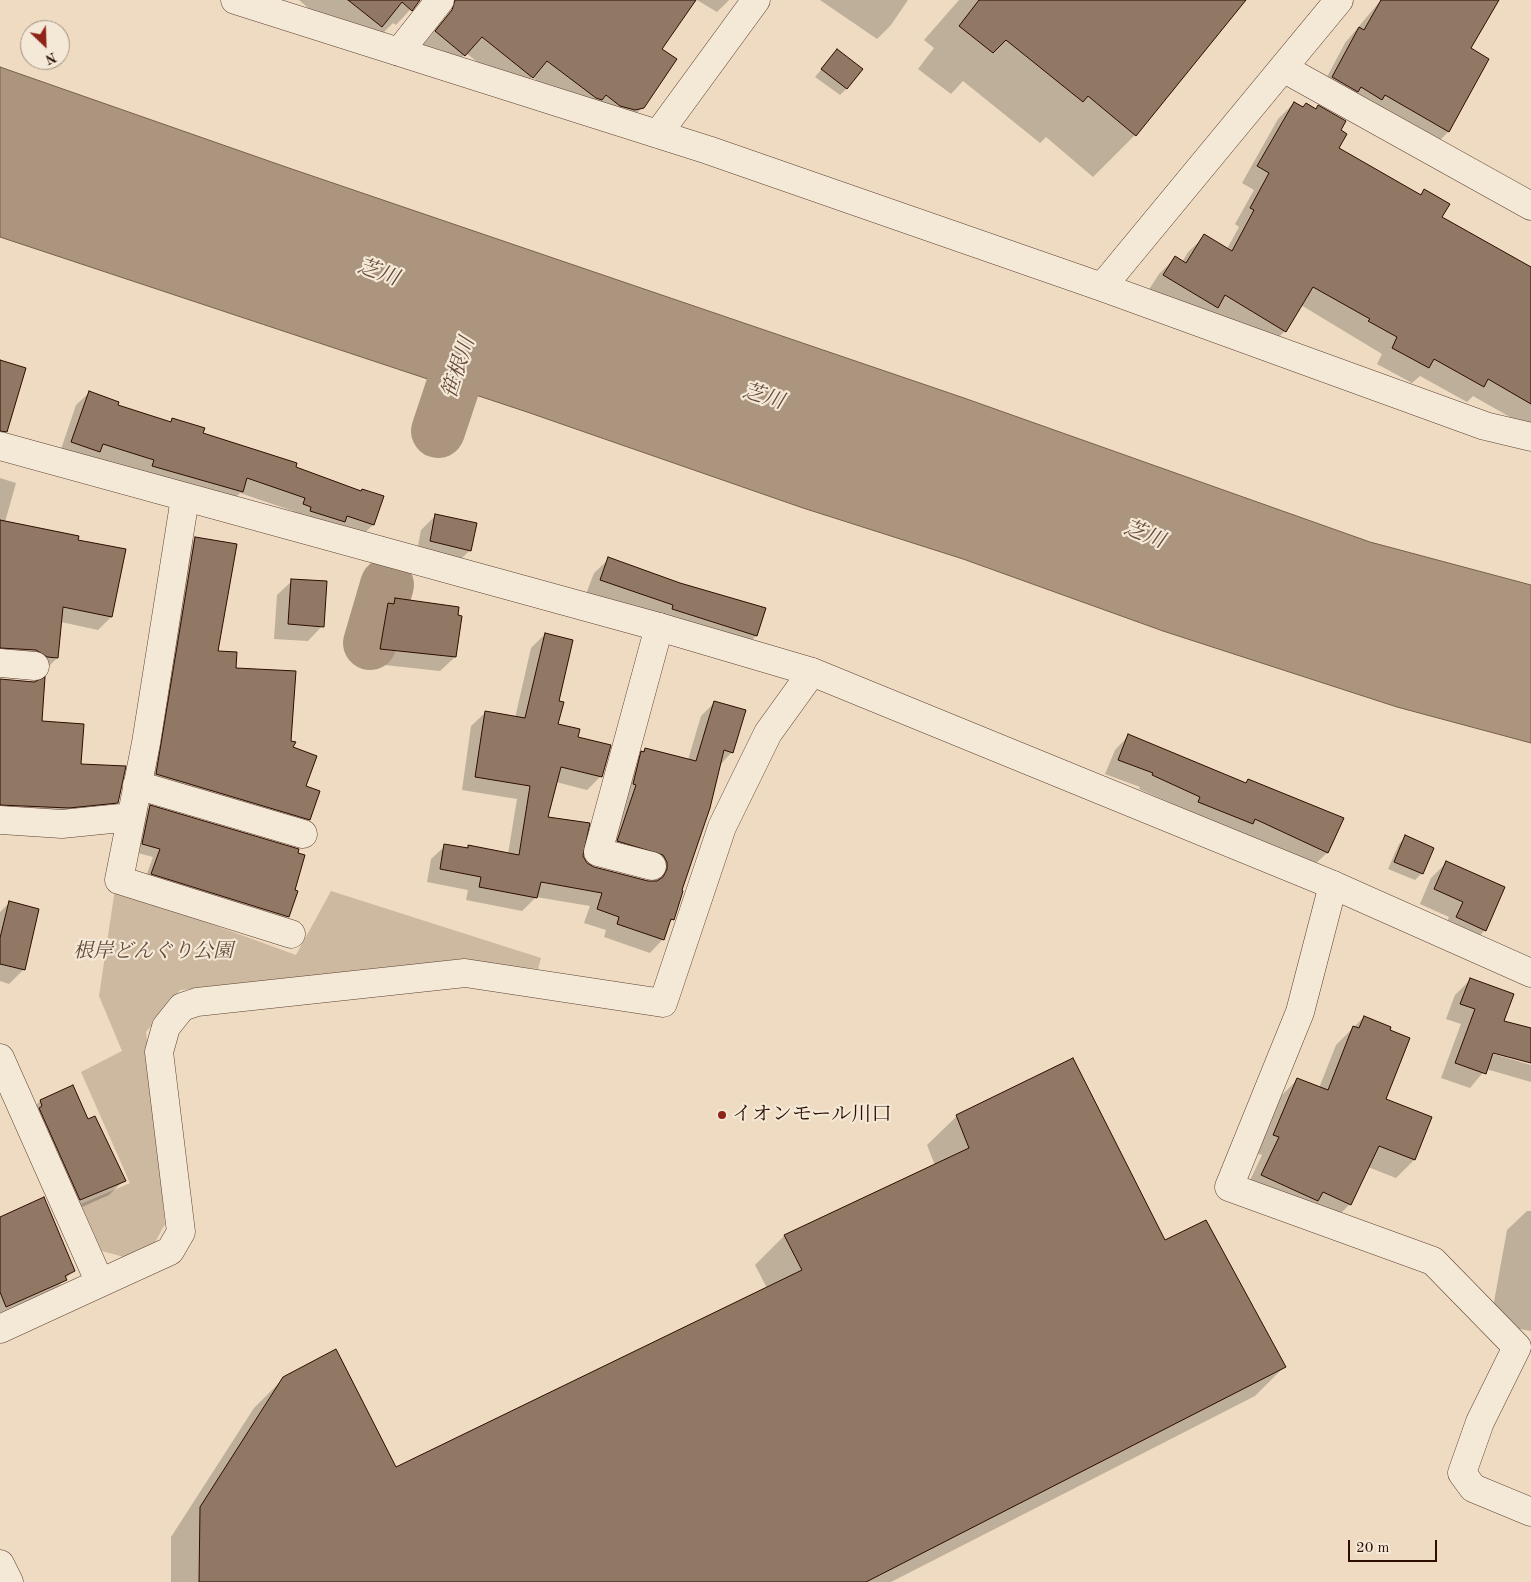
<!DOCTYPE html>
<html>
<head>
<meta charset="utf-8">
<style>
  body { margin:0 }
  #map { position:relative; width:1531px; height:1582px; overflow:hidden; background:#eedbc1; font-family:"Old Standard TT",serif }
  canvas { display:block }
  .north { position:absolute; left:20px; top:20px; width:50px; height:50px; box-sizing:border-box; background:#f4e8d7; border:1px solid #a49081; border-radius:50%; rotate:156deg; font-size:14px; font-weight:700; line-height:20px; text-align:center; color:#2c0d00 }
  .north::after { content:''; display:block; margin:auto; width:18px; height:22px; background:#8f2418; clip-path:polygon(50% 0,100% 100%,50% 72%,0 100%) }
  .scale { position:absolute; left:1348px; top:1540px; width:89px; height:22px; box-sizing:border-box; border:2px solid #2c0d00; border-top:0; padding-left:6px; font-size:15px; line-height:18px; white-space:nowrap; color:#2c0d00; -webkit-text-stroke:4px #f4e8d7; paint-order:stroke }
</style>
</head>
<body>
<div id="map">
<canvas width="1531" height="1582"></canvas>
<div class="north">N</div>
<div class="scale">20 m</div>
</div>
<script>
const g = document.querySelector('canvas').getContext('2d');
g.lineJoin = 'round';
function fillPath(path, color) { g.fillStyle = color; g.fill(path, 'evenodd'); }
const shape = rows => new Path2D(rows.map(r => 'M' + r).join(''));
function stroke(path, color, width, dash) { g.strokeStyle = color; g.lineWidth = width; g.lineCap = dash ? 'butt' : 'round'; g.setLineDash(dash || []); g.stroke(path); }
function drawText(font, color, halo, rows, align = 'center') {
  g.font = font + ' "Old Standard TT","Noto Serif JP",serif'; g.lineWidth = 4.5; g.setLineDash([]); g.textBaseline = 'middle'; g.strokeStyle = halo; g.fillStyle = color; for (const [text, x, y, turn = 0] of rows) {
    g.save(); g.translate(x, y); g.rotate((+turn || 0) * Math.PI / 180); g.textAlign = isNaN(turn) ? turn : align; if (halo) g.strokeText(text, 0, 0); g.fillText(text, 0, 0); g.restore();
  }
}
fillPath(shape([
  [115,889,296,955,331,891,541,958,538,969,458,961,180,990,146,1032,165,1224,154,1244,124,1257,102,1251,81,1204,130,1183,81,1072,122,1051,99,996]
]), '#cdb8a0');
const water = shape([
  [0,67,286,167,964,398,1370,542,1531,585,1531,743,1397,707,1163,631,963,559,803,508,527,412,0,237,0,67]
]);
fillPath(water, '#ac957f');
stroke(water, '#795f4c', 1);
fillPath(shape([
  [299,0,419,0,396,25,393,23,378,38,331,28],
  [460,0,695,0,661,49,643,107,627,123,580,113,532,77,516,93,466,53,448,71,421,47],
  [697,0,729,0,717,12],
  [820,0,908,0,891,25,877,39],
  [959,0,1244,0,1135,135,1093,177,1046,137,1040,143,963,81,951,94,918,69,934,48,924,40],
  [1381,0,1497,0,1469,49,1488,60,1448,132,1434,146,1319,92,1345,43],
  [837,50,847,88,840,95,815,77],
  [1294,103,1340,131,1337,149,1419,196,1425,191,1441,217,1531,269,1531,429,1473,396,1467,402,1420,376,1412,383,1377,364,1382,354,1301,305,1285,331,1269,347,1148,291,1159,274,1175,258,1182,262,1188,252,1205,236,1227,249,1239,227,1235,224,1254,190,1242,183,1278,119],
  [90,392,116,406,169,423,172,420,202,434,360,492,382,497,373,525,359,538,291,518,293,511,240,493,229,504,59,455,76,405],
  [0,478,16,483,5,522,77,541,124,550,111,617,98,630,61,622,57,658,44,671,0,661],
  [435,516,470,550,455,565,416,556,421,530],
  [195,538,216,652,235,669,290,742,304,787,308,820,294,834,142,789,180,553],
  [609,559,680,584,764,609,756,636,741,650,586,594,594,573],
  [292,581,322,626,308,641,274,639,277,595],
  [395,599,455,657,440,671,366,663,373,619],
  [545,634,558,702,557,725,577,738,601,776,587,790,556,782,546,818,582,856,586,864,594,868,654,882,654,876,604,854,631,763,645,749,688,760,701,716,715,702,732,752,720,765,673,919,668,924,663,939,650,953,604,937,606,930,584,923,590,906,536,897,522,911,466,900,468,890,427,882,431,859,445,846,465,849,469,846,508,854,517,799,462,790,471,726,485,713,515,718,531,648],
  [0,680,117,802,104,815,0,818],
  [1128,736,1245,784,1248,781,1342,819,1327,853,1313,866,1139,789,1140,787,1105,774,1115,750],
  [150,806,288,916,280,925,144,882,153,857,134,852,142,815],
  [1406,837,1422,873,1415,880,1388,869,1399,844],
  [1446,863,1485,930,1471,945,1442,932,1449,917,1420,904,1431,878],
  [9,903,24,969,9,984,0,981,0,912],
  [1470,980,1503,1022,1531,1030,1531,1062,1487,1050,1487,1052,1531,1065,1531,1082,1486,1069,1470,1088,1441,1078,1461,1024,1446,1019,1455,995],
  [1364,1017,1384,1100,1430,1117,1414,1160,1396,1178,1368,1167,1350,1204,1332,1222,1244,1193,1262,1155,1256,1153,1280,1097,1298,1079,1319,1088,1336,1045],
  [72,1087,87,1121,124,1180,109,1195,66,1214,26,1116,40,1101],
  [957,1116,1164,1242,1284,1367,1255,1396,891,1582,171,1582,171,1537,254,1408,284,1378,395,1469,767,1288,755,1265,784,1236,935,1165,927,1145],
  [1527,1211,1531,1211,1531,1331,1490,1324,1507,1230],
  [0,1218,73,1271,49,1296,0,1318]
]), '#0003');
stroke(shape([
  [438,431,476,317],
  [370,643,387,585]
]), '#ac957f', 54);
const building = shape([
  [348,0,420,0,412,11,402,2,382,27,348,0],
  [455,0,696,0,662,49,677,59,644,108,635,110,620,106,606,95,602,100,596,98,547,61,533,78,482,37,465,56,435,31,452,10,455,0],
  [979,0,1246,0,1136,136,1088,96,1083,102,1006,40,993,53,959,26,979,0],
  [1381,0,1499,0,1471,48,1489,59,1449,132,1385,95,1382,100,1361,87,1358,92,1332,77,1359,27,1364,30,1381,0],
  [837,49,863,69,847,89,821,69,837,49],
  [1294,102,1303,107,1306,103,1316,109,1318,105,1346,121,1341,130,1347,134,1339,148,1421,195,1424,189,1450,204,1442,217,1531,267,1531,404,1488,379,1484,387,1434,359,1429,368,1392,348,1397,337,1368,321,1370,319,1313,287,1286,332,1225,295,1218,308,1163,275,1175,256,1186,263,1204,234,1232,251,1254,210,1250,208,1269,173,1257,166,1294,102],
  [0,360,26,368,7,432,0,431,0,360],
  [89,391,119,402,118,405,171,422,172,418,205,428,203,433,297,463,296,467,361,491,362,489,384,496,374,525,347,516,345,522,310,511,311,507,303,504,305,498,247,478,243,492,152,466,154,460,103,444,100,452,71,442,89,391],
  [435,514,477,523,471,551,430,541,435,514],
  [0,520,79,536,78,540,126,549,112,617,63,607,58,658,47,657,36,650,0,648,0,520],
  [195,537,237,544,218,651,237,652,236,668,296,671,291,741,296,742,293,747,317,756,306,786,320,791,310,820,156,774,195,537],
  [608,557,680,583,766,608,757,636,672,609,673,605,600,580,608,557],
  [291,579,327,581,324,627,288,624,291,579],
  [395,598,459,607,458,615,462,616,456,657,380,649,388,603,394,604,395,598],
  [545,633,573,640,559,701,564,702,558,724,580,729,578,737,611,745,602,777,561,767,548,817,590,823,583,856,587,863,594,867,648,881,657,881,663,877,667,869,667,862,663,855,617,841,636,785,633,784,641,751,644,752,645,748,696,761,714,701,746,710,733,753,724,750,710,808,682,890,683,891,674,920,671,919,664,940,617,924,619,917,597,909,602,893,541,882,537,898,479,887,481,877,440,869,444,844,468,848,468,845,519,855,530,786,475,777,485,711,525,718,545,633],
  [45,677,42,721,84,724,81,764,126,766,118,803,69,808,0,805,0,679,34,682,45,677],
  [1128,734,1246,783,1248,779,1344,818,1328,853,1255,819,1253,824,1198,802,1200,797,1152,775,1153,773,1118,760,1128,734],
  [150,805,299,849,298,853,305,855,295,890,298,891,289,917,151,874,160,849,142,844,150,805],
  [1405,835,1434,848,1423,874,1394,862,1405,835],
  [1446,861,1505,887,1486,931,1456,917,1463,902,1434,889,1446,861],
  [9,901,39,909,25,970,0,964,0,938,9,901],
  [1470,978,1514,994,1504,1021,1531,1028,1531,1063,1493,1053,1486,1074,1455,1063,1475,1009,1460,1004,1470,978],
  [1364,1016,1391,1027,1390,1030,1410,1038,1386,1099,1432,1117,1415,1160,1379,1146,1351,1205,1323,1192,1318,1201,1261,1175,1279,1137,1273,1135,1297,1078,1328,1090,1353,1026,1359,1028,1364,1016],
  [1073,1058,1165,1240,1206,1220,1286,1367,866,1582,199,1582,200,1507,283,1377,336,1349,396,1467,802,1270,784,1235,969,1148,956,1115,1073,1058],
  [73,1085,88,1119,95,1116,126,1181,80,1200,39,1108,42,1106,40,1100,73,1085],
  [44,1197,75,1271,65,1276,67,1280,6,1307,0,1292,0,1217,44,1197]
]);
fillPath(building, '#917864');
stroke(building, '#2c0d00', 1);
const minor = shape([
  [235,0,708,150,1102,287,1485,426,1531,437],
  [399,52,440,0],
  [1283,68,1531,206],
  [658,134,756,0],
  [1102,287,1339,0],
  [185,498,146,743,119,880,291,934],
  [0,663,35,666],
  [137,785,303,834],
  [0,820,62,824,131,817],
  [652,866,598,852,659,627],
  [1333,885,1300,1012,1229,1187,1433,1261,1517,1347,1480,1422,1462,1473,1473,1488,1531,1512],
  [0,1058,100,1283,0,1329],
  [100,1283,170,1251,181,1232,159,1052,166,1027,182,1007,197,1002,465,973,663,1003,722,827,768,733,812,672],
  [0,1564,9,1582]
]);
const tertiary = shape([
  [0,446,659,627,812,672,1333,885,1531,973]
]);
stroke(minor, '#5c4030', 29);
stroke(tertiary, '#5c4030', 29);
stroke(minor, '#f4e8d7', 28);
stroke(tertiary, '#f4e8d7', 28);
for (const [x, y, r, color] of [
  [722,1115,5,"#8f2418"]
]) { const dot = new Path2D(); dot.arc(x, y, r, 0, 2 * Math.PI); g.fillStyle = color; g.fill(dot); stroke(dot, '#f4e8d7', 2); }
drawText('italic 20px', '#644938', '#f4e8d7', [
  ["根岸どんぐり公園",153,952]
]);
drawText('20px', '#2c0d00', '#f4e8d7', [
  ["イオンモール川口",732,1115]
], 'left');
drawText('italic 21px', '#664a39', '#f4e8d7', [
  ["芝川",378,273,19],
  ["笹根川",459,368,-72],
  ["芝川",763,397,17],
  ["芝川",1144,535,21]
]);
</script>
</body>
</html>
